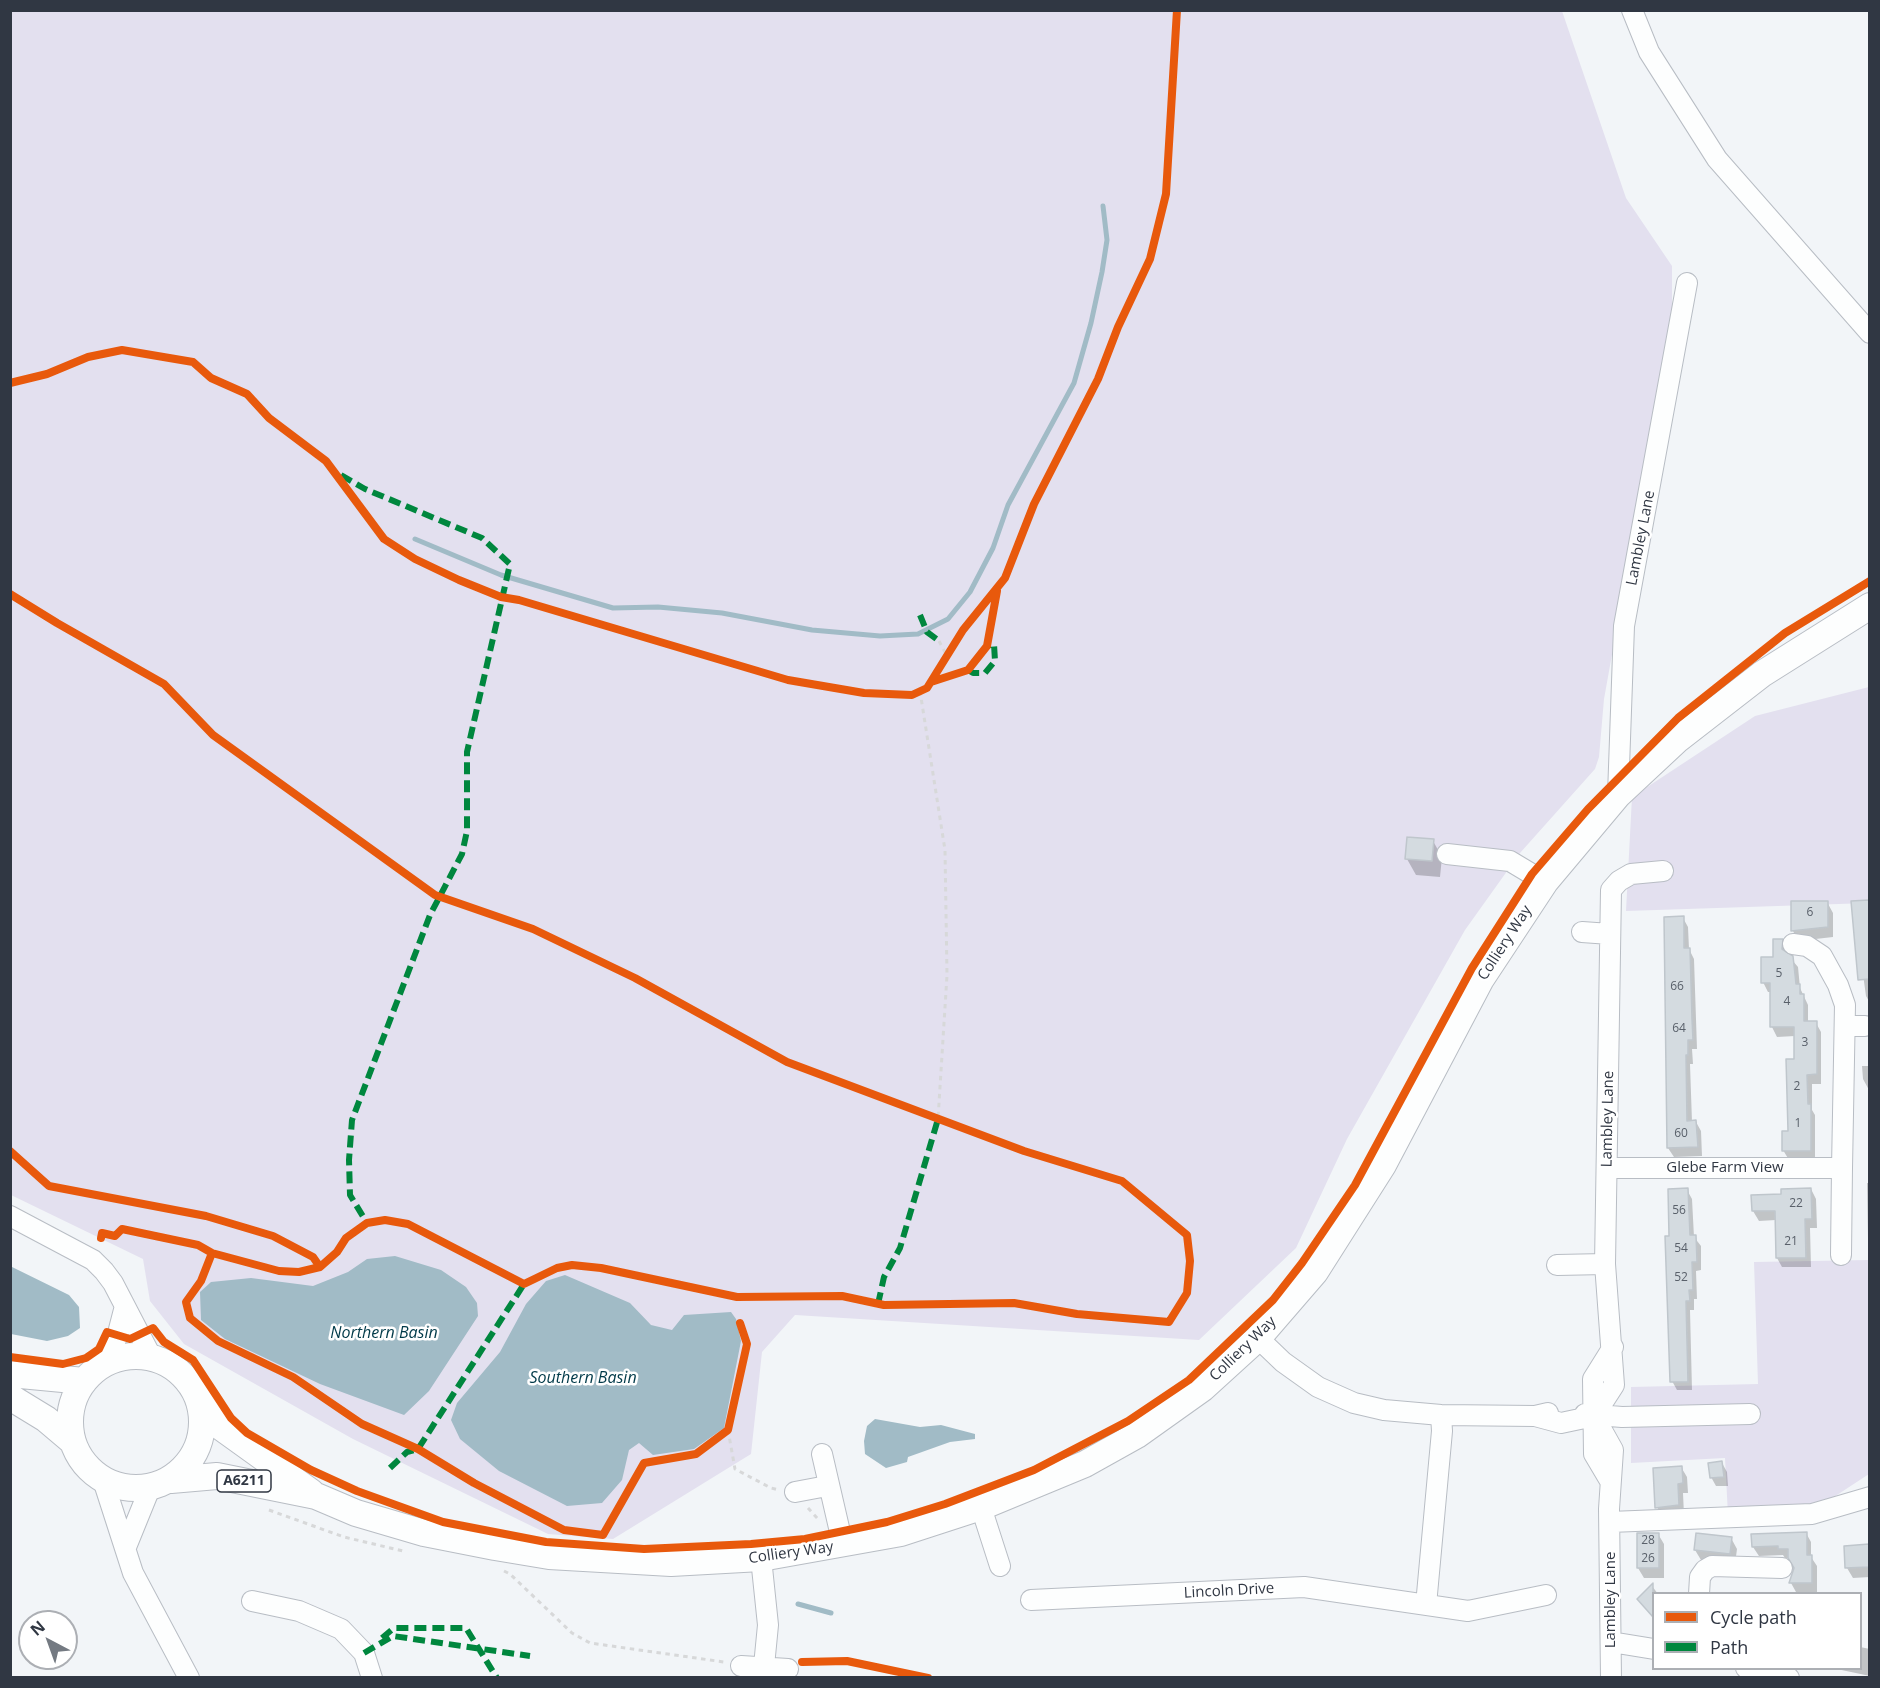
<!DOCTYPE html>
<html>
<head>
<meta charset="utf-8">
<style>
  body { margin:0 }
  #map { position:relative; width:1880px; height:1688px; overflow:hidden; background:#f2f5f8; font-family:"Open Sans",sans-serif }
  canvas { display:block }
  .frame { position:absolute; inset:0; border:12px solid #303743; pointer-events:none }
  .legend { position:absolute; left:1652px; top:1592px; width:210px; height:78px; box-sizing:border-box; background:#fff; border:2px solid #acafb4; margin:0; padding:8px 10px; list-style:none; font-size:18px; color:#303743 }
  .legend li { display:flex; align-items:center; gap:12px; height:30px }
  .legend b { width:30px; border:2px solid #acafb4 }
  .north { position:absolute; left:18px; top:1610px; width:60px; height:60px; box-sizing:border-box; background:#fff; border:2px solid #acafb4; border-radius:50%; rotate:319deg; font-size:16px; font-weight:700; line-height:24px; text-align:center; color:#303743 }
  .north::after { content:''; display:block; margin:auto; width:21px; height:27px; background:#747a82; clip-path:polygon(50% 0,100% 100%,50% 72%,0 100%) }
</style>
</head>
<body>
<div id="map">
<canvas width="1880" height="1688"></canvas>
<div class="frame"></div>
<ul class="legend">
<li><b style="height:8px;background:#e8590c"></b>Cycle path</li>
<li><b style="height:8px;background:#00873e"></b>Path</li>
</ul>
<div class="north">N</div>
</div>
<script>
const g = document.querySelector('canvas').getContext('2d');
g.lineJoin = 'round';
function fillPath(path, color) { g.fillStyle = color; g.fill(path, 'evenodd'); }
const shape = rows => new Path2D(rows.map(r => 'M' + r).join(''));
function stroke(path, color, width, dash) { g.strokeStyle = color; g.lineWidth = width; g.lineCap = dash ? 'butt' : 'round'; g.setLineDash(dash || []); g.stroke(path); }
function drawText(font, color, halo, rows, align = 'center') {
  g.font = font + ' "Open Sans",sans-serif'; g.lineWidth = 5; g.setLineDash([]); g.textBaseline = 'middle'; g.strokeStyle = halo; g.fillStyle = color; for (const [text, x, y, turn = 0] of rows) {
    g.save(); g.translate(x, y); g.rotate((+turn || 0) * Math.PI / 180); g.textAlign = isNaN(turn) ? turn : align; if (halo) g.strokeText(text, 0, 0); g.fillText(text, 0, 0); g.restore();
  }
}
fillPath(shape([
  [10,11,1562,11,1626,198,1672,266,1672,321,1604,699,1599,757,1595,769,1520,853,1465,930,1347,1139,1296,1248,1199,1340,795,1315,762,1352,751,1454,613,1539,548,1534,353,1439,184,1344,150,1301,143,1259,11,1195],
  [1869,687,1869,903,1626,911,1632,797,1755,716],
  [1869,1260,1869,1474,1811,1512,1728,1515,1725,1458,1631,1463,1631,1387,1758,1384,1754,1262]
]), '#e3e0ef');
fillPath(shape([
  [395,1256,441,1270,466,1287,477,1303,478,1316,429,1391,404,1415,320,1384,225,1339,201,1320,200,1292,211,1282,251,1278,313,1286,348,1272,367,1259],
  [10,1266,69,1295,79,1307,80,1328,68,1336,47,1341,11,1334],
  [565,1275,630,1303,651,1325,672,1330,684,1315,731,1312,736,1319,741,1341,724,1428,694,1449,653,1455,639,1443,629,1450,622,1480,602,1503,567,1506,499,1471,460,1439,451,1420,457,1403,500,1352,526,1304,546,1281],
  [875,1419,920,1427,941,1425,975,1434,975,1439,950,1442,908,1457,907,1462,886,1468,865,1454,864,1441,867,1426]
]), '#a1bbc6');
fillPath(shape([
  [1433,841,1442,857,1440,877,1416,875,1407,859],
  [1870,901,1870,1003,1866,996,1853,902],
  [1827,902,1833,913,1833,937,1798,941,1793,931],
  [1683,918,1688,927,1689,949,1694,959,1697,1049,1692,1049,1693,1064,1690,1064,1692,1122,1696,1122,1701,1131,1702,1156,1674,1157,1668,1148],
  [1782,940,1787,954,1798,967,1800,988,1808,1005,1808,1023,1816,1023,1821,1032,1821,1084,1812,1084,1812,1110,1815,1115,1815,1160,1789,1160,1783,1150,1790,1133,1795,1036,1777,1037,1772,1027,1771,992,1768,992,1763,982],
  [1862,1066,1870,1066,1870,1100,1869,1090,1863,1079],
  [1867,1183,1870,1183,1870,1241,1868,1239],
  [1811,1189,1816,1199,1817,1228,1810,1228,1811,1267,1782,1267,1777,1258,1776,1220,1759,1221,1753,1211,1753,1196,1782,1196],
  [1687,1190,1692,1199,1694,1237,1701,1246,1701,1270,1696,1271,1697,1299,1694,1299,1694,1310,1690,1310,1692,1390,1677,1390,1672,1381,1671,1237],
  [1722,1463,1727,1472,1728,1486,1716,1486,1711,1477],
  [1681,1467,1687,1477,1688,1493,1683,1493,1684,1515,1662,1517,1657,1507],
  [1806,1533,1811,1542,1811,1557,1817,1566,1817,1592,1796,1592,1791,1583,1796,1568,1790,1558,1785,1558,1783,1555,1759,1556,1753,1547,1753,1535],
  [1658,1534,1664,1544,1664,1578,1644,1578,1638,1568],
  [1731,1538,1737,1549,1735,1564,1701,1560,1695,1550],
  [1870,1546,1870,1577,1853,1578,1847,1568,1845,1547],
  [1652,1586,1658,1594,1654,1594,1654,1619,1638,1599],
  [1860,1647,1870,1649,1870,1676,1832,1668,1860,1668]
]), '#0003');
stroke(shape([
  [415,539,501,575,613,608,658,607,722,613,812,630,880,636,918,634,948,619,970,592,993,548,1008,505,1074,383,1091,323,1102,272,1107,240,1103,206],
  [798,1604,831,1613]
]), '#a1bbc6', 5);
const building = shape([
  [1407,837,1434,839,1432,861,1405,859,1407,837],
  [1869,900,1869,979,1858,980,1851,901,1869,900],
  [1791,901,1828,901,1828,927,1791,931,1791,901],
  [1684,916,1684,948,1690,948,1692,1019,1693,1040,1688,1040,1688,1055,1686,1055,1687,1121,1696,1120,1698,1147,1667,1148,1664,917,1684,916],
  [1773,939,1783,939,1782,949,1793,956,1796,984,1800,984,1800,994,1804,994,1804,1021,1817,1021,1817,1074,1807,1075,1808,1104,1811,1104,1811,1151,1782,1151,1782,1131,1788,1131,1786,1059,1794,1059,1794,1027,1770,1027,1770,983,1761,983,1761,957,1773,957,1773,939],
  [1688,1188,1690,1235,1696,1235,1697,1262,1692,1262,1693,1290,1689,1290,1690,1301,1686,1301,1688,1382,1670,1382,1665,1236,1669,1236,1668,1189,1688,1188],
  [1811,1188,1812,1219,1805,1219,1806,1258,1776,1258,1775,1211,1752,1211,1751,1195,1781,1194,1781,1189,1811,1188],
  [1722,1461,1724,1477,1710,1478,1708,1463,1722,1461],
  [1682,1466,1683,1483,1678,1484,1679,1505,1655,1508,1653,1468,1682,1466],
  [1807,1532,1807,1555,1812,1555,1812,1583,1789,1583,1794,1568,1788,1558,1788,1549,1778,1549,1778,1546,1752,1547,1751,1534,1807,1532],
  [1637,1533,1659,1533,1659,1568,1637,1568,1637,1533],
  [1696,1533,1732,1537,1730,1554,1694,1550,1696,1533],
  [1869,1544,1869,1567,1845,1568,1844,1546,1869,1544],
  [1653,1583,1653,1617,1637,1599,1653,1583]
]);
fillPath(building, '#d4dbe0');
stroke(building, '#bfc6cc', 1.5);
const minor = shape([
  [1632,10,1649,52,1717,159,1870,333],
  [1618,795,1624,626,1687,283],
  [1447,854,1510,861,1545,882],
  [1582,932,1610,934],
  [1845,1026,1865,1026],
  [1607,1168,1842,1168,1845,1005,1838,985,1822,956,1807,946,1793,944],
  [10,1216,93,1260,104,1271,113,1283,152,1358],
  [1841,1255,1842,1168],
  [1557,1265,1605,1264],
  [1258,1338,1283,1362,1318,1387,1354,1403,1384,1410,1441,1415,1535,1416,1548,1413],
  [105,1364,117,1337,125,1306],
  [1585,1414,1622,1417,1750,1414],
  [1535,1416,1561,1423,1594,1416,1614,1385,1605,1264,1611,890,1619,881,1631,874,1663,871],
  [1594,1416,1613,1450,1609,1509,1611,1678],
  [822,1454,843,1545],
  [103,1480,133,1573,189,1678],
  [1610,1481,1594,1454,1593,1379,1613,1347],
  [795,1492,827,1486],
  [981,1507,1000,1566],
  [1610,1522,1812,1514,1870,1497],
  [126,1547,150,1488],
  [761,1558,768,1625,764,1666],
  [1699,1594,1700,1577,1705,1570,1712,1566,1782,1568],
  [1031,1600,1304,1587,1468,1611,1546,1595],
  [252,1601,299,1611,341,1629,364,1653,372,1678],
  [1426,1605,1442,1431,1441,1415],
  [1611,1642,1654,1649],
  [741,1666,788,1669],
  [1746,1668,1789,1678]
]);
const major = shape([
  '70 1422a66 66 0 1 1 132 0a66 66 0 1 1-132 0Z',
  [10,1374,84,1381],
  [10,1397,46,1419,72,1441],
  [200,1398,222,1428,311,1492],
  [171,1480,217,1476,316,1496,356,1513,424,1533,495,1547,549,1556,671,1563,761,1558,901,1533,981,1507,1085,1464,1137,1435,1203,1388,1258,1338,1315,1272,1383,1165,1481,979,1545,882,1618,795,1677,740,1762,674,1870,606]
]);
stroke(minor, '#b8bdc4', 22);
stroke(major, '#b8bdc4', 28);
stroke(shape([
  [939,641,947,656],
  [920,691,945,850,947,975,938,1119],
  [728,1430,735,1469,771,1488,779,1490],
  [808,1508,818,1519],
  [269,1510,344,1537,403,1551],
  [504,1571,510,1574,572,1633,590,1643,724,1662]
]), '#d7d8d9', 3, [4.5, 4.5]);
stroke(minor, '#fdfefe', 20);
stroke(major, '#fdfefe', 26);
stroke(shape([
  [341,475,365,489,482,538,510,564,467,752,467,831,462,854,430,915,352,1120,349,1160,350,1195,367,1223],
  [920,615,927,632,939,641],
  [968,670,973,673,985,673,995,661,994,644,987,646],
  [878,1304,884,1277,900,1248,938,1119],
  [390,1468,407,1452,418,1449,524,1284],
  [382,1638,394,1628,466,1628,497,1678],
  [364,1653,393,1636,530,1656]
]), '#00873e', 6, [12, 6]);
stroke(shape([
  [10,383,47,374,88,357,122,350,193,362,211,378,247,394,269,418,326,461,384,539,415,559,459,580,501,597,519,600,788,680,864,693,912,695,927,688,963,630,1005,578,1034,504,1098,379,1118,327,1150,259,1166,194,1177,10],
  [10,594,57,623,164,684,213,735,435,895,533,929,635,978,787,1062,1024,1151,1122,1181,1187,1235,1190,1261,1187,1293,1169,1322,1077,1314,1014,1303,884,1305,842,1296,737,1297,601,1268,572,1265,557,1268,524,1284,408,1224,385,1220,367,1223,346,1238,337,1252,320,1267],
  [931,682,968,670,987,646,997,591],
  [10,1151,49,1186,206,1216,273,1236,313,1257,320,1267,299,1272,279,1271,212,1253,198,1245,122,1229,115,1236,102,1233,101,1238],
  [212,1253,201,1281,186,1302,190,1318,218,1341,293,1377,362,1424,418,1449,474,1483,564,1530,603,1535,644,1463,696,1454,728,1430,747,1344,740,1323],
  [10,1357,63,1364,86,1358,99,1349,107,1332,130,1339,153,1328,164,1342,193,1360,231,1418,247,1433,311,1470,357,1491,443,1522,546,1542,644,1549,751,1544,805,1539,887,1522,945,1504,1034,1470,1128,1421,1189,1380,1273,1300,1302,1263,1355,1185,1472,968,1532,874,1588,809,1678,718,1785,633,1870,581],
  [802,1662,847,1661,928,1678]
]), '#e8590c', 8);
drawText('12px', '#59606a', null, [
  ["6",1810,913],
  ["5",1779,974],
  ["66",1677,987],
  ["4",1787,1002],
  ["64",1679,1029],
  ["3",1805,1043],
  ["2",1797,1087],
  ["1",1798,1124],
  ["60",1681,1134],
  ["22",1796,1204],
  ["56",1679,1211],
  ["21",1791,1242],
  ["54",1681,1249],
  ["52",1681,1278],
  ["28",1648,1541],
  ["26",1648,1559]
]);
for (const [x, y, w] of [
  [244,1481,54]
]) { const box = new Path2D(); box.roundRect(x - w / 2, y - 11, w, 22, 4.5); g.fillStyle = '#fff'; g.fill(box); stroke(box, '#303743', 1.5); }
drawText('bold 14px', '#303743', null, [
  ["A6211",244,1481]
]);
drawText('15px', '#303743', '#fff', [
  ["Lambley Lane",1641,538,-79],
  ["Colliery Way",1505,943,-57],
  ["Lambley Lane",1608,1119,-89],
  ["Glebe Farm View",1725,1168],
  ["Colliery Way",1243,1349,-44],
  ["Colliery Way",791,1553,-8],
  ["Lincoln Drive",1229,1591,-3],
  ["Lambley Lane",1611,1600,-90]
]);
drawText('italic 16px', '#013a49', '#fff', [
  ["Northern Basin",384,1333],
  ["Southern Basin",583,1378]
]);
</script>
</body>
</html>
